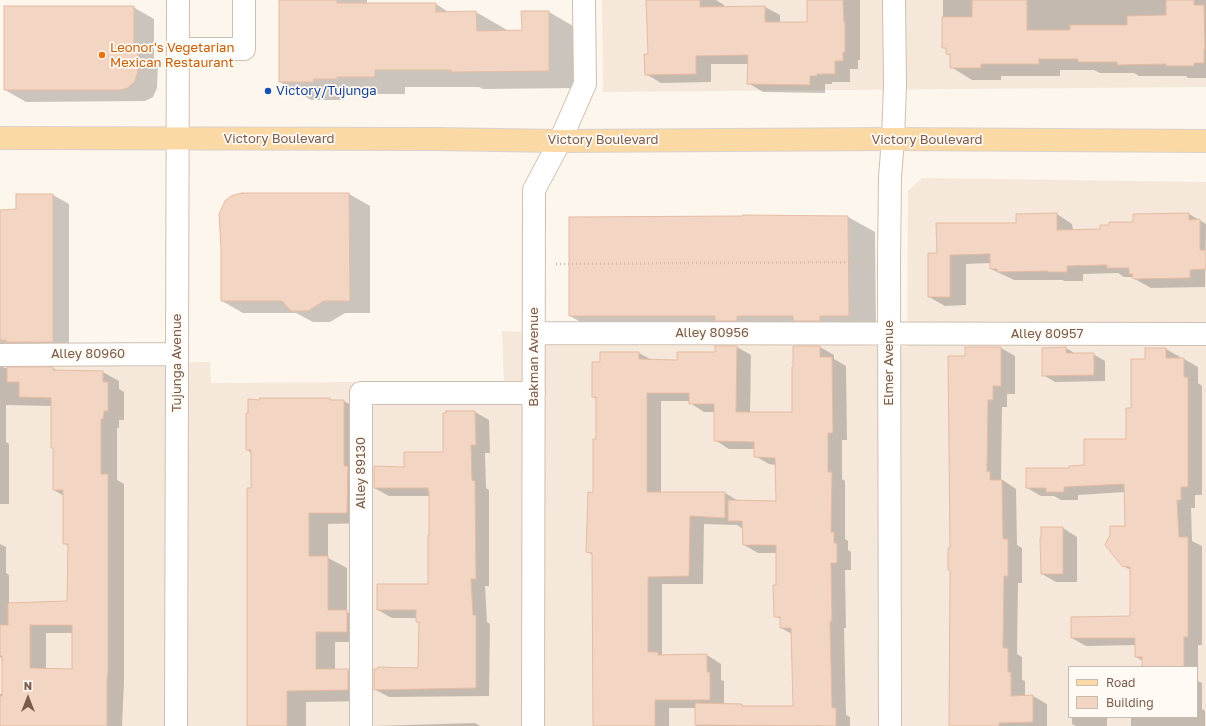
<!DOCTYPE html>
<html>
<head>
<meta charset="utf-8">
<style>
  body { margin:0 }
  #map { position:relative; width:1206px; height:726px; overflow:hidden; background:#fdf6ec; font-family:"Golos Text",sans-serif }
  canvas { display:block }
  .legend { position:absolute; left:1068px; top:666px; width:130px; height:52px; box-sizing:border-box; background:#fffaf3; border:1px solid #cabbb1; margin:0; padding:5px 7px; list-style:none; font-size:12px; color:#7a5c4d }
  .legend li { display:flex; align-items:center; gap:8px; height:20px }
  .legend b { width:20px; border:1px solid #cabbb1 }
  .north { position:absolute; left:8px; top:678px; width:40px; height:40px; -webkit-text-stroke:3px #fffaf3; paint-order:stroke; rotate:0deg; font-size:11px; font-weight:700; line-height:16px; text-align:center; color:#7a5c4d }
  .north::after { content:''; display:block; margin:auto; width:14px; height:18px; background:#7a5c4d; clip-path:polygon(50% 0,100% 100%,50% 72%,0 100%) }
</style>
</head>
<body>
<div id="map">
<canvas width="1206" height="726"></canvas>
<ul class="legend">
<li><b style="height:5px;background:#fbd9a5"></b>Road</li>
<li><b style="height:11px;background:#f3d5c3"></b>Building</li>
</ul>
<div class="north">N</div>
</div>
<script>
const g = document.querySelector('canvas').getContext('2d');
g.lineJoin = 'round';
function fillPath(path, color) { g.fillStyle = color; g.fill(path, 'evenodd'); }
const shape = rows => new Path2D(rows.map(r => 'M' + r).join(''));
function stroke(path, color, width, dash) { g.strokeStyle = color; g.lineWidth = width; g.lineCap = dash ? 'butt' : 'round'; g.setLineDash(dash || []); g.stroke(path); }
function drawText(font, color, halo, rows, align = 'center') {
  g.font = font + ' "Golos Text",sans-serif'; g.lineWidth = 3.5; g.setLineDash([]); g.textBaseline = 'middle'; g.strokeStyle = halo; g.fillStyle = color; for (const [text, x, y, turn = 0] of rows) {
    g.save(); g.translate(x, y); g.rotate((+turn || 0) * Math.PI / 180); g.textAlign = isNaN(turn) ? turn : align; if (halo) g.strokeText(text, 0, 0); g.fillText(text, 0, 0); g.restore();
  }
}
fillPath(shape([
  [602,0,1206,0,1206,87,603,92],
  [922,178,1206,182,1206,726,0,726,0,364,210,362,211,383,504,381,502,331,907,347,908,191],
  [1069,667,1197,667,1197,717,1069,717]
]), '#f5e8da');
fillPath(shape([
  [280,0,367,0,367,4,436,4,450,13,476,12,507,30,507,31,523,31,522,12,549,12,580,30,579,88,483,89,479,87,405,87,405,94,368,94,368,96,344,96,344,100,311,100,280,82],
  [646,0,716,0,724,5,724,8,765,7,780,15,780,23,808,23,808,0,860,0,860,60,858,60,858,69,850,69,850,82,832,82,832,84,825,84,825,93,763,92,748,83,749,64,711,64,711,82,661,83,646,74,649,55],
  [943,0,1206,0,1206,78,1188,78,1186,76,1139,76,1134,73,1100,73,1094,70,1060,70,1060,76,1001,76,1001,80,972,80,951,67,951,56,947,54,947,49,943,47],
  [133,7,154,19,154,60,158,62,157,88,153,97,145,101,26,102,5,90],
  [242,194,349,194,370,206,370,313,345,313,330,322,313,322,296,313,243,313,222,301],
  [17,195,53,195,69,204,69,351,3,365,4,368,53,368,58,371,103,372,119,381,119,389,124,392,124,420,119,420,119,428,117,428,117,480,124,484,124,682,122,726,0,726,0,694,3,694,3,659,0,657,0,544,6,547,6,573,9,575,9,603,68,602,69,546,64,543,64,496,54,490,52,406,6,405,6,442,9,444,9,504,0,504,0,210,17,210],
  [46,633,73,633,73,670,46,669],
  [1057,214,1072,224,1073,230,1101,230,1189,214,1206,224,1205,287,1151,288,1133,278,1134,277,1124,277,1118,273,1083,274,1083,281,1065,281,1062,280,1014,280,991,269,991,263,966,264,966,305,945,306,929,297,938,254,1017,224],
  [848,217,875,232,876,331,596,331,570,316],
  [737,347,751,355,750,413,793,413,820,347,834,355,834,359,846,366,847,440,842,440,842,479,845,481,845,539,848,541,848,550,851,552,851,570,845,570,846,628,844,628,846,715,850,717,850,726,696,726,696,708,669,708,669,726,594,726,593,555,587,552,594,494,597,440,597,399,593,397,601,363,639,353,652,360,678,361,716,353],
  [661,401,690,401,690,403,704,412,715,412,715,440,729,449,755,449,755,456,769,464,776,465,777,502,740,502,725,493,661,493],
  [704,524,737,525,743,529,744,545,758,553,777,553,775,616,781,619,781,628,792,634,794,707,746,707,742,705,724,705,724,681,721,680,721,664,707,655,662,656,662,584,703,584],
  [966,348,1001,348,1015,356,1015,394,1007,394,1007,407,1002,407,1001,479,1016,489,1017,545,1022,548,1022,583,1018,583,1017,654,1022,657,1022,680,1025,681,1025,696,1033,696,1047,704,1047,726,950,726,951,548],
  [1066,348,1076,354,1093,354,1105,361,1105,381,1055,382,1043,375],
  [1166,349,1180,357,1180,359,1184,359,1198,367,1198,383,1202,386,1202,495,1195,495,1195,508,1191,508,1192,541,1202,546,1202,645,1198,645,1198,681,1202,683,1202,709,1205,711,1205,726,1131,726,1131,717,1197,717,1197,667,1143,667,1143,661,1136,657,1136,645,1086,646,1072,638,1132,617,1131,570,1123,566,1126,527,1125,492,1078,495,1078,500,1061,500,1054,496,1041,496,1027,488,1070,469,1085,465,1127,440,1132,409,1146,360],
  [261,399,330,399,333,401,344,401,363,412,366,523,328,524,328,558,347,568,347,612,366,623,366,642,335,642,335,670,348,670,368,682,368,701,306,702,306,726,249,726,252,453,247,450,249,414,261,401],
  [475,412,489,420,490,453,485,453,486,488,489,490,489,586,485,586,487,622,490,624,489,696,389,697,374,689,378,670,419,669,420,623,417,621,417,618,392,618,378,610,429,585,430,496,389,496,374,488,405,468,444,453],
  [1063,528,1077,537,1077,582,1056,582,1042,574],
  [1072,717,1107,717,1107,726,1076,726,1072,724],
  [475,723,480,726,374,726]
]), '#0003');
const building = shape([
  [279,0,337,0,337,3,436,3,436,12,476,11,477,31,522,30,521,11,549,11,549,71,451,72,451,70,375,70,375,77,337,77,337,79,314,79,314,82,279,82,279,0],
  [646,0,700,0,700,7,765,6,765,22,807,22,807,0,843,0,844,22,845,22,845,52,843,52,843,61,835,61,835,74,817,74,817,76,810,76,810,85,747,84,748,55,696,56,696,74,645,75,644,54,648,54,646,0],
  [972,0,1027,0,1027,30,1070,30,1070,25,1127,25,1127,16,1166,15,1166,0,1194,0,1194,5,1204,5,1205,49,1204,49,1204,63,1194,63,1194,66,1166,66,1166,64,1117,65,1117,62,1078,62,1078,59,1039,59,1039,64,981,64,981,68,950,68,950,54,946,54,946,48,942,48,942,17,972,17,972,0],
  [4,6,134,6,134,49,138,49,138,71,135,81,128,88,120,90,4,90,4,6],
  [242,193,349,193,350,301,324,301,308,311,291,311,282,301,221,301,221,249,219,214,225,201,231,196,242,193],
  [16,194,53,194,53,342,6,342,6,340,0,340,0,210,16,209,16,194],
  [1057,213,1057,230,1100,229,1100,225,1109,225,1109,222,1133,222,1133,214,1189,213,1189,220,1200,219,1200,250,1206,250,1206,269,1190,270,1190,278,1134,279,1134,278,1132,278,1133,274,1129,274,1129,268,1107,268,1107,265,1067,266,1067,272,1048,272,1048,271,997,272,997,269,990,269,990,254,950,255,950,297,928,297,928,253,937,253,936,223,1016,223,1016,214,1057,213],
  [743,215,848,216,849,316,820,316,820,321,793,321,793,316,737,316,737,321,715,321,715,316,569,316,569,217,743,216,743,215],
  [715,346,737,346,736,412,792,412,792,367,793,367,793,346,820,346,820,357,832,357,833,433,828,433,828,472,832,472,831,532,834,532,834,543,837,543,837,563,831,563,832,621,830,621,832,708,836,708,836,726,695,725,695,703,742,704,742,706,793,706,791,628,780,628,780,617,774,617,773,585,776,585,776,545,743,545,742,521,728,521,728,500,776,501,775,458,754,457,754,442,714,441,714,404,689,404,689,393,647,393,647,492,725,492,725,518,690,516,689,576,648,577,648,652,658,652,658,655,707,654,707,672,710,672,710,700,655,700,655,726,593,726,592,553,586,552,588,492,593,493,593,439,596,439,596,397,592,397,592,362,600,362,600,352,639,352,639,359,677,360,677,352,715,352,715,346],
  [965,347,1001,347,1001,386,993,386,993,400,988,400,987,472,990,471,990,480,1002,480,1003,539,1008,539,1008,576,1004,576,1003,648,1008,648,1008,672,1011,672,1011,696,1033,695,1033,722,999,723,999,726,949,726,950,575,950,570,948,570,948,548,950,548,948,356,965,356,965,347],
  [1066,347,1066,353,1094,353,1094,375,1042,376,1042,348,1066,347],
  [1145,348,1166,348,1166,358,1184,358,1184,377,1188,377,1188,487,1181,487,1181,500,1177,500,1179,537,1188,537,1188,637,1184,637,1184,667,1142,667,1142,657,1135,657,1135,638,1071,638,1071,617,1130,616,1130,567,1122,566,1105,545,1110,535,1110,526,1125,526,1124,484,1064,487,1064,492,1046,492,1046,488,1026,488,1026,468,1069,468,1069,466,1084,465,1084,439,1126,439,1126,408,1131,408,1131,359,1145,359,1145,348],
  [7,367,53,367,53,370,103,371,103,382,108,382,108,411,104,411,103,419,101,419,101,474,108,474,108,672,107,680,107,726,0,726,0,696,2,696,2,656,0,655,0,625,8,625,8,603,67,601,68,544,63,544,63,490,53,490,53,448,51,448,51,398,19,397,19,382,7,382,7,367],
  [30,625,72,625,72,669,30,668,30,625],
  [260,398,330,398,330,400,344,400,344,466,348,466,347,513,309,513,309,556,328,556,328,610,347,610,347,632,316,632,316,669,348,669,348,690,287,691,287,726,247,726,247,488,251,488,251,450,246,450,246,413,248,413,248,399,260,400,260,398],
  [446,411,475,411,476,445,471,445,472,480,475,481,476,579,471,579,473,615,476,615,476,688,374,690,374,669,377,669,378,667,418,668,419,622,416,622,416,610,377,610,377,584,428,584,428,535,429,535,429,491,428,491,428,488,374,488,374,466,404,467,404,452,443,452,443,413,446,413,446,411],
  [1041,527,1063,527,1063,574,1041,574,1040,538,1041,538,1041,527]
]);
fillPath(building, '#f3d5c3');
stroke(building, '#e6bba3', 1);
const minor = shape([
  [178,49,244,49,244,0],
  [534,333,1206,334],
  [0,355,177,354],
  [176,726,178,0],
  [361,726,361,393,534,393],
  [533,726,534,190,560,141,585,84,584,0],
  [890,726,889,262,890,177,893,139,895,85,894,0]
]);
const major = shape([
  [0,138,434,139,560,141,893,139,1206,141]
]);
stroke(minor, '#d1beb0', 24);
stroke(major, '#dad1cd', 24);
stroke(shape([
  [556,264,865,262]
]), '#d9b8a5', 2.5, [1, 3]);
stroke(minor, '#fff', 22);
stroke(major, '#fbd9a5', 22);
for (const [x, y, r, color] of [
  [102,55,4,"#e8710a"],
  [268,91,4,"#1a4fb4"]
]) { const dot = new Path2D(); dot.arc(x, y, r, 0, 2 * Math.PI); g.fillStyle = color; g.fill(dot); stroke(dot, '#fffaf3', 1.5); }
drawText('13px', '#c56008', '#fffaf3', [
  ["Leonor's Vegetarian",110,48],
  ["Mexican Restaurant",110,63]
], 'left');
drawText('13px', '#164399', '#fffaf3', [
  ["Victory/Tujunga",276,91]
], 'left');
drawText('13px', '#7a5c4d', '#fffaf3', [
  ["Victory Boulevard",279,139],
  ["Victory Boulevard",603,140],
  ["Victory Boulevard",927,140],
  ["Alley 80956",712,333],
  ["Alley 80957",1047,334],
  ["Alley 80960",88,354],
  ["Bakman Avenue",534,357,-90],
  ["Tujunga Avenue",177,363,-90],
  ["Elmer Avenue",889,363,-90],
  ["Alley 89130",361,473,-90]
]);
</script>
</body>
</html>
